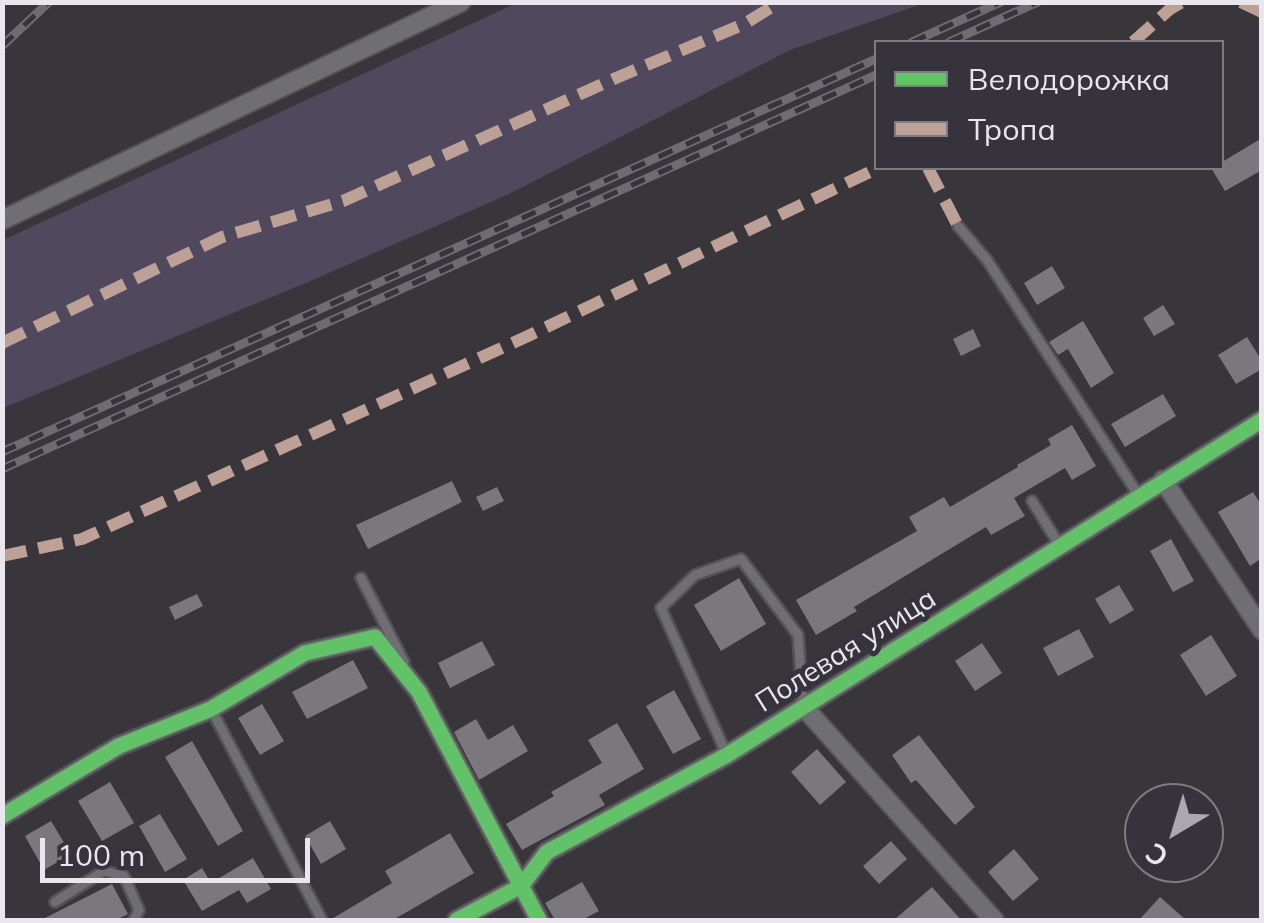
<!DOCTYPE html>
<html>
<head>
<meta charset="utf-8">
<style>
  body { margin:0 }
  #map { position:relative; width:1264px; height:923px; overflow:hidden; background:#38353b; font-family:Mulish,sans-serif }
  canvas { display:block }
  .frame { position:absolute; inset:0; border:5px solid #e9e7ed; pointer-events:none }
  .legend { position:absolute; left:874px; top:40px; width:350px; height:130px; box-sizing:border-box; background:#37333d; border:2px solid #7e7b83; margin:0; padding:12px 18px; list-style:none; font-size:30px; color:#e9e7ed }
  .legend li { display:flex; align-items:center; gap:20px; height:50px }
  .legend b { width:50px; border:2px solid #7e7b83 }
  .north { position:absolute; left:1124px; top:783px; width:100px; height:100px; box-sizing:border-box; background:#37333d; border:2px solid #7e7b83; border-radius:50%; rotate:218deg; font-size:28px; font-weight:700; line-height:40px; text-align:center; color:#e9e7ed }
  .north::after { content:''; display:block; margin:auto; width:35px; height:45px; background:#aba9af; clip-path:polygon(50% 0,100% 100%,50% 72%,0 100%) }
  .scale { position:absolute; left:40px; top:838px; width:270px; height:45px; box-sizing:border-box; border:5px solid #e9e7ed; border-top:0; padding-left:12px; font-size:30px; line-height:35px; white-space:nowrap; color:#e9e7ed; -webkit-text-stroke:8px #37333d; paint-order:stroke }
</style>
</head>
<body>
<div id="map">
<canvas width="1264" height="923"></canvas>
<div class="frame"></div>
<ul class="legend">
<li><b style="height:12px;background:#61c268"></b>Велодорожка</li>
<li><b style="height:12px;background:#bda197"></b>Тропа</li>
</ul>
<div class="north">С</div>
<div class="scale">100 m</div>
</div>
<script>
const g = document.querySelector('canvas').getContext('2d');
g.lineJoin = 'round';
function fillPath(path, color) { g.fillStyle = color; g.fill(path, 'evenodd'); }
const shape = rows => new Path2D(rows.map(r => 'M' + r).join(''));
function stroke(path, color, width, dash) { g.strokeStyle = color; g.lineWidth = width; g.lineCap = dash ? 'butt' : 'round'; g.setLineDash(dash || []); g.stroke(path); }
function drawText(font, color, halo, rows, align = 'center') {
  g.font = font + ' Mulish,sans-serif'; g.lineWidth = 10; g.setLineDash([]); g.textBaseline = 'middle'; g.strokeStyle = halo; g.fillStyle = color; for (const [text, x, y, turn = 0] of rows) {
    g.save(); g.translate(x, y); g.rotate((+turn || 0) * Math.PI / 180); g.textAlign = isNaN(turn) ? turn : align; if (halo) g.strokeText(text, 0, 0); g.fillText(text, 0, 0); g.restore();
  }
}
fillPath(shape([
  [519,2,924,3,790,50,509,194,308,282,3,408,3,240]
]), '#50495e');
fillPath(shape([
  [1262,138,1262,170,1225,191,1211,168,1222,168,1222,162],
  [1052,266,1065,288,1037,305,1024,283],
  [1163,305,1175,324,1154,336,1143,318],
  [1083,321,1114,373,1091,388,1068,349,1058,355,1049,342],
  [973,329,981,346,961,356,953,339],
  [1247,337,1262,361,1262,369,1236,384,1218,355],
  [1163,394,1176,416,1125,447,1111,424],
  [1072,425,1096,466,1072,480,1065,468,1014,498,1025,516,991,535,986,527,854,607,857,611,816,635,796,600,917,531,909,517,944,497,950,507,1018,467,1017,465,1051,445,1048,439],
  [452,481,462,502,368,549,356,525],
  [497,487,504,501,483,511,476,497],
  [1253,492,1262,506,1262,558,1250,566,1218,512],
  [1171,539,1194,581,1173,592,1150,551],
  [739,578,766,624,721,651,694,605],
  [1119,585,1134,610,1110,624,1095,599],
  [197,594,203,606,175,620,169,607],
  [1079,629,1094,657,1058,676,1043,648],
  [1211,635,1237,676,1206,696,1180,655],
  [482,641,495,665,450,688,438,663],
  [982,643,1002,673,975,691,955,661],
  [353,660,368,688,307,719,292,692],
  [674,690,701,739,673,754,646,706],
  [262,704,284,741,260,755,238,718],
  [476,719,488,740,513,725,528,751,479,780,454,732],
  [617,723,644,769,599,795,605,805,522,850,506,824,554,796,551,792,602,763,588,740],
  [919,735,975,807,955,825,916,780,911,783,892,755],
  [192,741,243,831,218,846,165,757],
  [817,749,846,782,820,805,791,772],
  [110,782,134,823,102,841,78,801],
  [160,814,187,859,165,872,139,826],
  [51,821,71,854,44,870,25,836],
  [330,821,346,849,321,864,305,836],
  [450,833,474,873,393,920,330,920,392,883,385,871],
  [891,841,907,859,879,884,863,866],
  [1014,849,1039,879,1013,901,988,872],
  [253,858,271,889,247,903,239,890,202,911,183,880,202,868,211,883],
  [582,882,599,911,582,920,555,920,545,903],
  [112,884,128,914,116,920,41,920],
  [932,887,961,920,894,920],
  [1160,897,1186,920,1139,920]
]), '#7a787d');
const service = shape([
  [958,226,987,260,1139,496],
  [1032,501,1060,546],
  [361,578,404,662],
  [211,709,322,920],
  [727,755,661,608,695,575,741,559,798,635,803,706],
  [55,902,104,871,124,876,139,910,134,920]
]);
const minor = shape([
  [2,220,461,2],
  [1163,480,1262,630],
  [803,706,994,920],
  [2,816,119,746,211,709,305,653,375,637,419,692,539,920],
  [457,920,521,886,547,852,727,755,1262,420]
]);
stroke(service, '#545257', 14);
stroke(minor, '#545257', 22);
stroke(service, '#6f6e72', 9);
stroke(minor, '#6f6e72', 18);
const rail = shape([
  [912,42,1001,2],
  [949,42,1038,2],
  [2,46,49,2],
  [2,452,876,59],
  [2,469,876,75]
]);
stroke(rail, '#6f6c71', 9);
stroke(rail, '#37333d', 5, [15]);
stroke(shape([
  [1241,2,1262,12],
  [1133,42,1170,9,1182,2],
  [928,168,958,226],
  [2,343,222,237,343,201,616,78,744,24,780,2],
  [2,556,82,539,528,336,878,168]
]), '#bda197', 12, [25, 12]);
stroke(shape([
  [2,816,119,746,211,709,305,653,375,637,419,692,539,920],
  [457,920,521,886,547,852,727,755,1262,420]
]), '#61c268', 15);
drawText('28px', '#e9e7ed', '#37333d', [
  ["Полевая улица",846,651,-32]
]);
</script>
</body>
</html>
